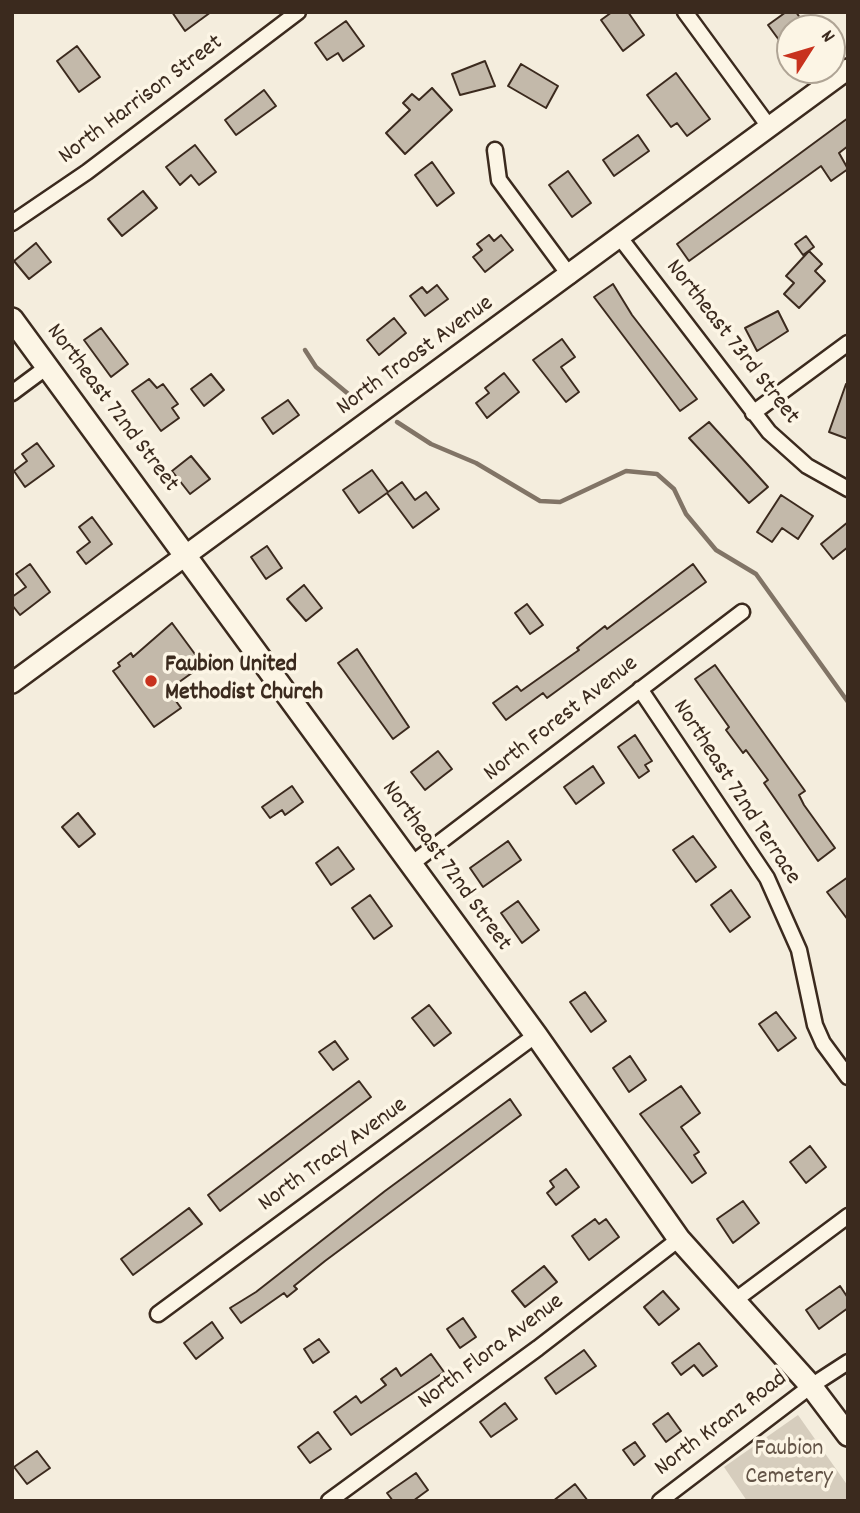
<!DOCTYPE html>
<html>
<head>
<meta charset="utf-8">
<style>
  body { margin:0 }
  #map { position:relative; width:860px; height:1513px; overflow:hidden; background:#f4eddd; font-family:Dekko,sans-serif }
  canvas { display:block }
  .frame { position:absolute; inset:0; border:14px solid #3b2a1e; pointer-events:none }
  .north { position:absolute; left:776px; top:14px; width:70px; height:70px; box-sizing:border-box; background:#fcf5e5; border:2px solid #afa495; border-radius:50%; rotate:53deg; font-size:19px; font-weight:700; line-height:28px; text-align:center; color:#3b2a1e }
  .north::after { content:''; display:block; margin:auto; width:24px; height:32px; background:#c8321e; clip-path:polygon(50% 0,100% 100%,50% 72%,0 100%) }
</style>
</head>
<body>
<div id="map">
<canvas width="860" height="1513"></canvas>
<div class="frame"></div>
<div class="north">N</div>
</div>
<script>
const g = document.querySelector('canvas').getContext('2d');
g.lineJoin = 'round';
function fillPath(path, color) { g.fillStyle = color; g.fill(path, 'evenodd'); }
const shape = rows => new Path2D(rows.map(r => 'M' + r).join(''));
function stroke(path, color, width, dash) { g.strokeStyle = color; g.lineWidth = width; g.lineCap = dash ? 'butt' : 'round'; g.setLineDash(dash || []); g.stroke(path); }
function drawText(font, color, halo, rows, align = 'center') {
  g.font = font + ' Dekko,sans-serif'; g.lineWidth = 7; g.setLineDash([]); g.textBaseline = 'middle'; g.strokeStyle = halo; g.fillStyle = color; for (const [text, x, y, turn = 0] of rows) {
    g.save(); g.translate(x, y); g.rotate((+turn || 0) * Math.PI / 180); g.textAlign = isNaN(turn) ? turn : align; if (halo) g.strokeText(text, 0, 0); g.fillText(text, 0, 0); g.restore();
  }
}
fillPath(shape([
  [798,1415,848,1486,848,1501,747,1501,724,1467]
]), '#d6cdbd');
stroke(shape([
  [305,350,316,367,358,402],
  [397,422,431,444,476,463,540,501,560,502,626,471,657,474,674,489,686,514,716,550,756,574,848,702]
]), '#817466', 4.5);
const building = shape([
  [172,12,211,12,185,31,172,12],
  [612,12,628,12,644,35,623,51,601,20,612,12],
  [786,12,796,12,807,28,790,28,790,55,768,25,786,12],
  [346,21,364,46,343,61,338,53,327,60,315,43,346,21],
  [77,46,100,77,79,92,57,61,77,46],
  [485,61,495,86,460,95,452,74,485,61],
  [521,64,558,86,546,108,508,86,521,64],
  [676,73,710,119,687,136,677,123,671,127,647,95,676,73],
  [432,88,452,110,405,154,386,133,410,110,403,103,412,94,419,100,432,88],
  [264,90,276,106,236,135,225,120,264,90],
  [848,118,848,146,839,153,848,169,831,181,821,166,689,261,677,244,848,118],
  [638,135,649,151,614,176,603,160,638,135],
  [195,145,216,172,199,185,191,175,180,185,166,167,195,145],
  [432,162,454,193,437,206,415,175,432,162],
  [568,171,591,203,572,217,549,185,568,171],
  [143,191,157,208,122,236,108,219,143,191],
  [489,235,494,241,501,235,513,250,485,272,473,257,482,250,477,244,489,235],
  [806,236,814,247,803,255,795,244,806,236],
  [36,243,51,262,29,279,14,261,36,243],
  [809,251,822,264,815,271,825,281,799,308,784,294,794,283,786,276,809,251],
  [613,284,632,315,697,399,680,411,594,297,613,284],
  [437,285,448,299,425,316,410,296,422,287,427,293,437,285],
  [778,311,788,331,757,351,745,328,778,311],
  [394,318,406,333,379,355,367,340,394,318],
  [101,328,128,364,111,377,84,340,101,328],
  [562,339,575,357,561,367,579,392,566,402,533,360,562,339],
  [504,373,519,392,487,418,476,403,489,393,485,388,504,373],
  [211,374,224,390,204,406,191,389,211,374],
  [149,379,157,388,163,384,178,404,172,408,179,418,161,431,132,391,149,379],
  [846,384,848,384,848,439,829,432,846,384],
  [288,400,299,415,273,434,262,418,288,400],
  [709,422,768,487,749,503,689,438,709,422],
  [37,443,54,466,25,487,14,471,27,461,22,454,37,443],
  [191,456,210,479,190,494,172,471,191,456],
  [372,470,388,492,402,482,415,500,426,492,439,509,413,528,387,493,359,513,343,490,372,470],
  [781,495,813,516,798,539,782,528,772,542,757,532,781,495],
  [92,517,112,544,86,564,77,552,90,542,79,527,92,517],
  [848,522,848,547,833,559,821,544,848,522],
  [267,546,282,568,266,579,251,557,267,546],
  [30,564,50,592,20,615,12,605,12,597,26,587,16,574,30,564],
  [693,564,706,582,547,698,543,693,506,720,493,703,517,686,521,691,579,650,577,648,605,626,607,629,693,564],
  [304,585,322,608,306,621,287,599,304,585],
  [527,604,543,625,530,634,515,613,527,604],
  [172,623,203,665,168,690,181,708,154,727,113,671,120,666,118,663,131,653,133,657,172,623],
  [357,649,409,727,393,739,338,663,357,649],
  [715,665,805,791,799,795,804,805,835,848,818,861,764,783,768,780,746,750,743,753,726,730,729,727,695,679,715,665],
  [635,735,652,761,645,765,649,771,639,778,618,747,635,735],
  [438,751,452,769,425,790,411,772,438,751],
  [593,766,604,783,576,804,564,787,593,766],
  [292,786,303,802,285,815,282,810,270,818,262,807,292,786],
  [78,813,95,834,79,847,62,827,78,813],
  [693,836,716,867,696,882,673,850,693,836],
  [508,841,521,860,483,887,470,868,508,841],
  [338,847,354,869,331,885,316,863,338,847],
  [848,877,848,920,827,892,848,877],
  [731,890,750,917,730,932,711,905,731,890],
  [370,895,392,926,374,939,352,908,370,895],
  [518,901,539,930,522,943,501,913,518,901],
  [585,992,606,1021,591,1032,570,1002,585,992],
  [429,1005,451,1033,434,1046,412,1018,429,1005],
  [776,1012,796,1038,778,1051,759,1024,776,1012],
  [335,1041,348,1059,333,1070,319,1052,335,1041],
  [630,1056,646,1080,629,1092,613,1068,630,1056],
  [359,1081,371,1097,220,1211,208,1195,359,1081],
  [681,1086,700,1113,681,1127,699,1152,694,1155,706,1173,692,1183,640,1114,681,1086],
  [510,1099,521,1115,325,1261,294,1286,297,1289,287,1297,284,1293,241,1323,230,1308,256,1292,385,1191,510,1099],
  [810,1146,826,1167,806,1183,790,1162,810,1146],
  [566,1169,579,1187,556,1205,547,1193,554,1187,550,1181,566,1169],
  [743,1201,759,1223,733,1243,717,1219,743,1201],
  [189,1208,202,1224,133,1275,121,1259,189,1208],
  [595,1219,599,1224,606,1219,619,1237,589,1260,572,1236,595,1219],
  [544,1266,557,1282,525,1307,512,1291,544,1266],
  [840,1286,848,1298,848,1308,819,1329,806,1310,840,1286],
  [663,1291,679,1309,659,1325,644,1307,663,1291],
  [463,1318,476,1337,460,1348,447,1329,463,1318],
  [212,1322,223,1338,196,1359,184,1343,212,1322],
  [319,1339,329,1352,313,1363,304,1349,319,1339],
  [699,1343,717,1366,703,1376,694,1365,681,1375,672,1363,699,1343],
  [584,1350,596,1366,556,1394,545,1378,584,1350],
  [431,1354,444,1372,351,1435,334,1412,356,1396,361,1403,386,1385,381,1379,396,1368,401,1376,431,1354],
  [505,1403,517,1419,491,1437,480,1422,505,1403],
  [668,1413,681,1431,666,1442,653,1424,668,1413],
  [318,1432,331,1449,310,1463,298,1447,318,1432],
  [635,1442,645,1456,634,1465,623,1450,635,1442],
  [37,1451,50,1468,27,1484,14,1467,37,1451],
  [416,1473,428,1490,413,1501,393,1501,387,1493,416,1473],
  [575,1484,588,1501,553,1501,575,1484]
]);
fillPath(building, '#c3b9aa');
stroke(building, '#3b2a1e', 2);
const minor = shape([
  [685,12,770,128],
  [495,150,499,180,570,276],
  [12,223,87,172,298,12],
  [621,239,769,432,807,466,848,489],
  [12,393,47,367],
  [753,413,848,343],
  [640,689,767,878,799,950,815,1025,823,1043,848,1077],
  [410,865,742,612],
  [734,1301,848,1216],
  [158,1314,536,1035],
  [329,1501,538,1348,679,1239],
  [660,1501,811,1386,848,1362]
]);
const tertiary = shape([
  [12,683,848,69]
]);
const secondary = shape([
  [12,319,536,1035,679,1239,811,1386,848,1435]
]);
stroke(minor, '#3b2a1e', 19);
stroke(tertiary, '#3b2a1e', 24);
stroke(secondary, '#3b2a1e', 26);
stroke(minor, '#fcf5e5', 14);
stroke(tertiary, '#fcf5e5', 19);
stroke(secondary, '#fcf5e5', 21);
for (const [x, y, r, color] of [
  [151,681,7,"#c8321e"]
]) { const dot = new Path2D(); dot.arc(x, y, r, 0, 2 * Math.PI); g.fillStyle = color; g.fill(dot); stroke(dot, '#fcf5e5', 2.5); }
drawText('24px', '#3b2a1e', '#fcf5e5', [
  ["North Harrison Street",142,101,-37],
  ["Northeast 73rd Street",731,343,52],
  ["North Troost Avenue",416,357,-36],
  ["Northeast 72nd Street",111,409,53],
  ["North Forest Avenue",562,720,-38],
  ["Northeast 72nd Terrace",735,793,57],
  ["Northeast 72nd Street",445,867,54],
  ["North Tracy Avenue",334,1156,-36],
  ["North Flora Avenue",492,1353,-37],
  ["North Kranz Road",722,1425,-37]
]);
drawText('bold 24px', '#3b2a1e', '#fcf5e5', [
  ["Faubion United",165,667],
  ["Methodist Church",165,695]
], 'left');
drawText('24px', '#625346', '#fcf5e5', [
  ["Faubion",789,1451],
  ["Cemetery",789,1479]
]);
</script>
</body>
</html>
